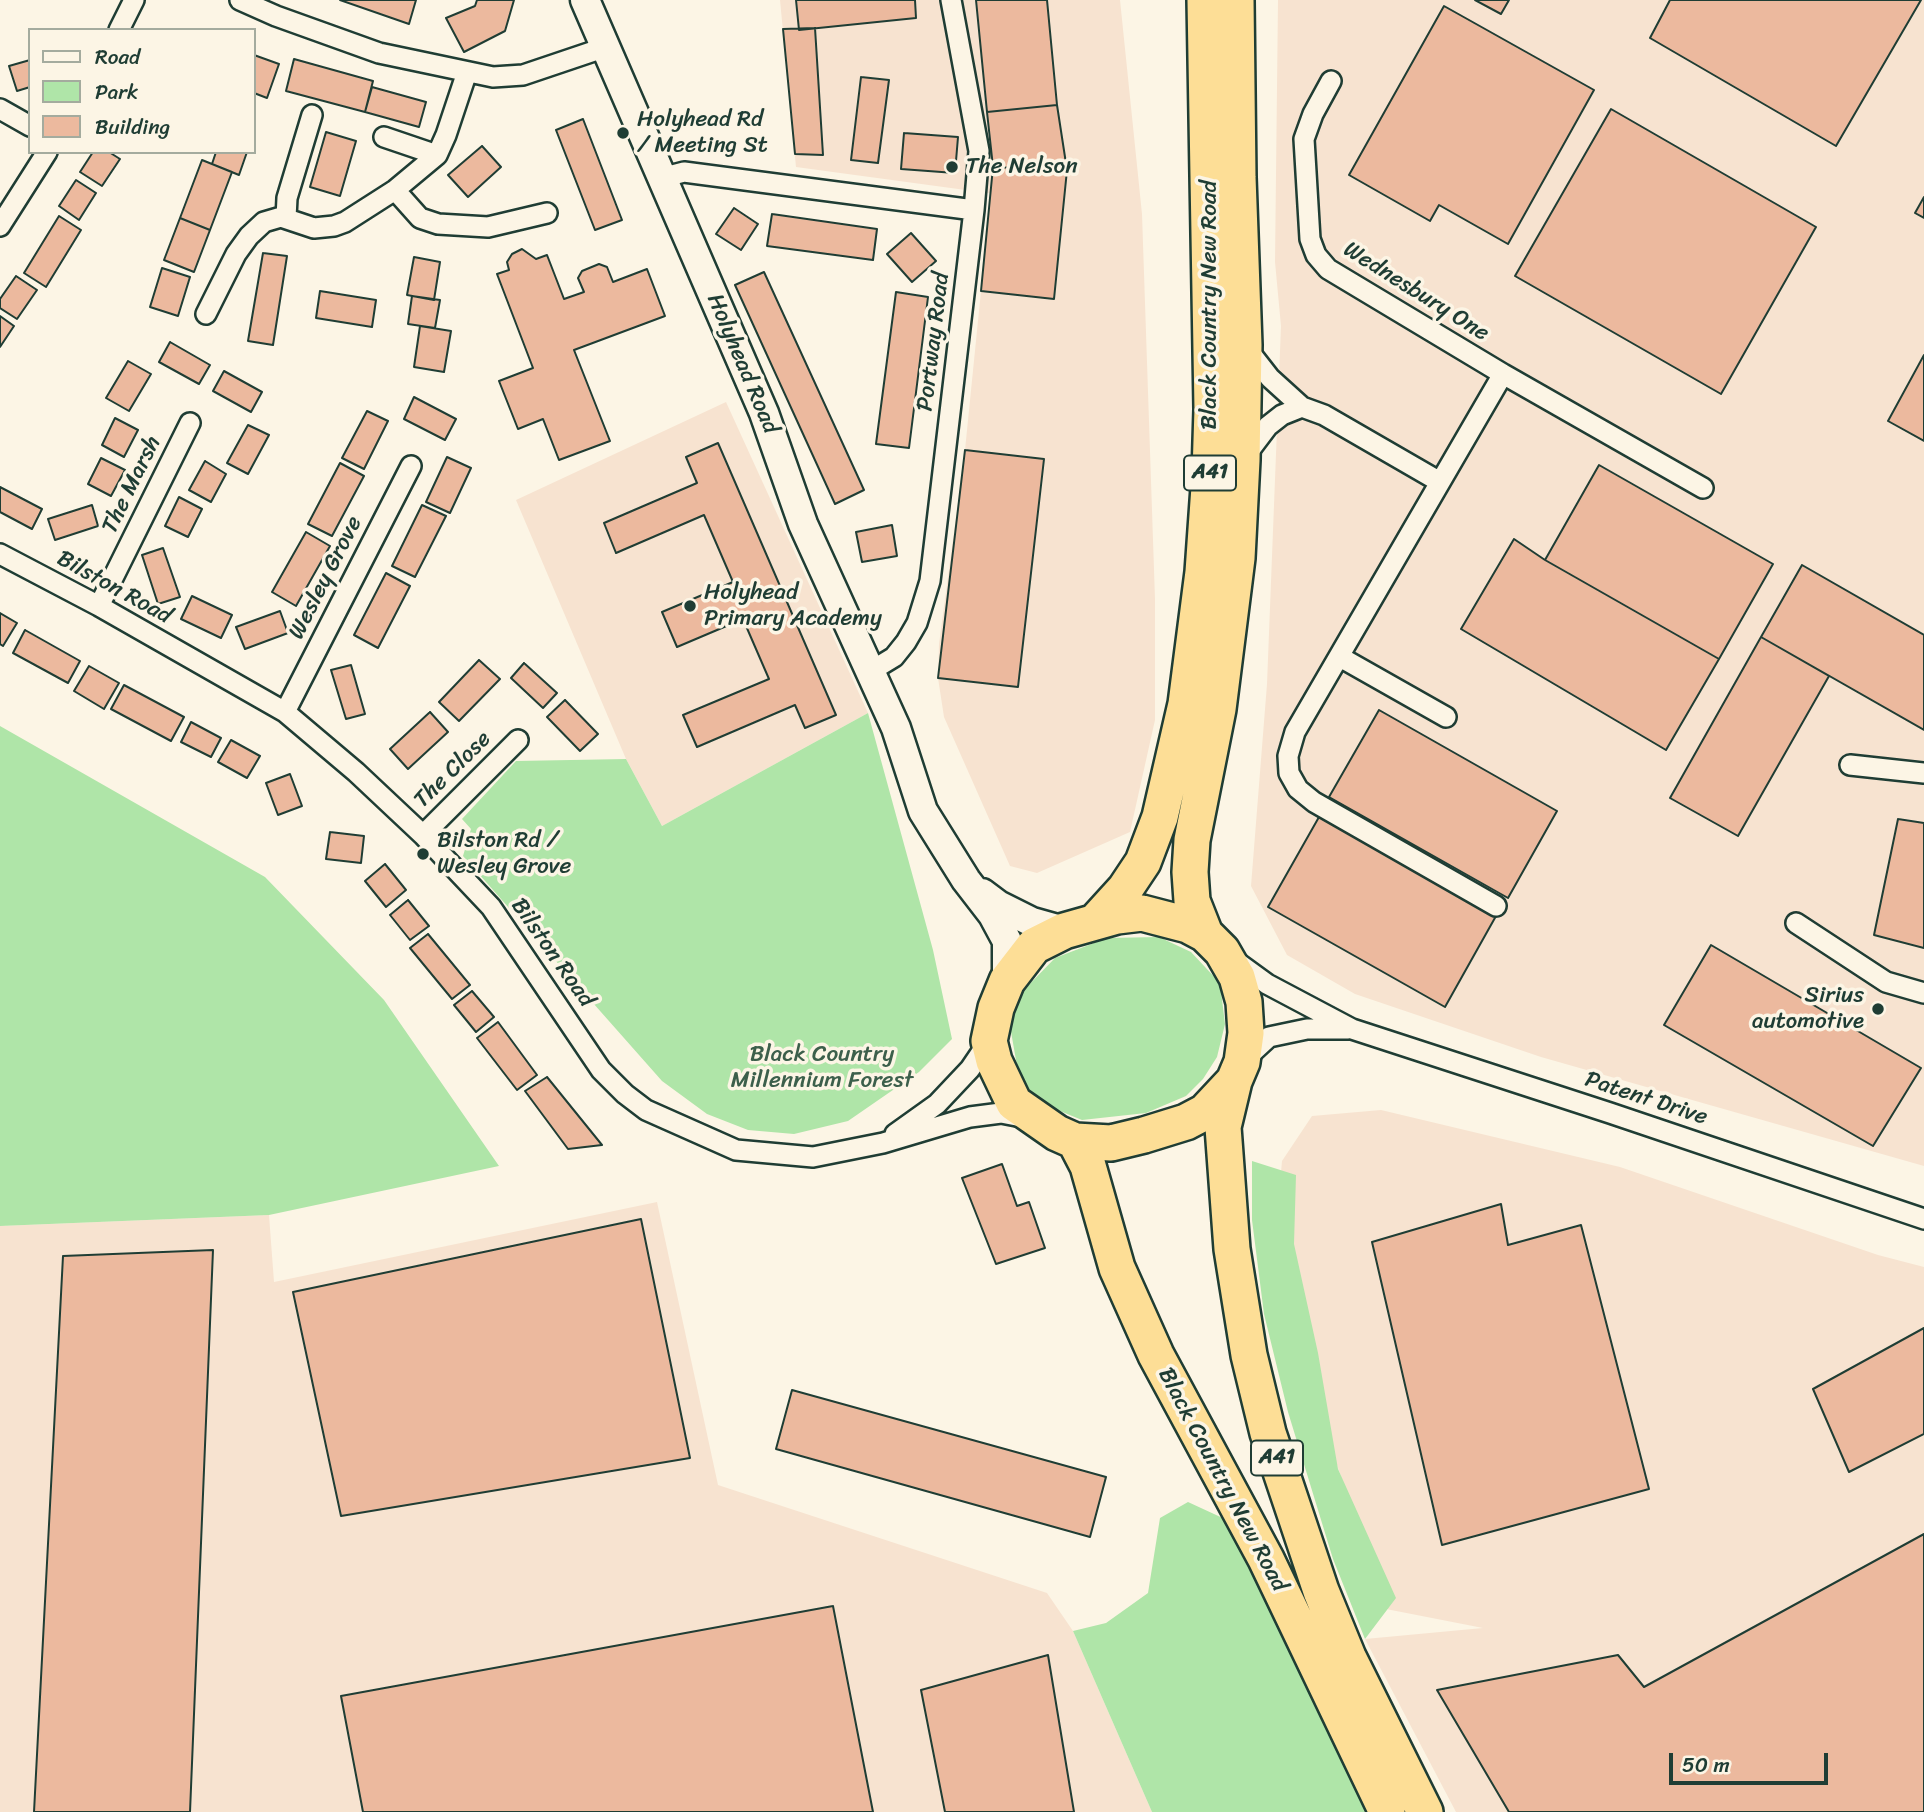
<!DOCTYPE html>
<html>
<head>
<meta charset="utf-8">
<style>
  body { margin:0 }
  #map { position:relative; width:1924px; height:1812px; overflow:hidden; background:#fcf5e5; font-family:Sriracha,sans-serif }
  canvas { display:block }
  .legend { position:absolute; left:28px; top:28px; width:228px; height:126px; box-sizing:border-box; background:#fcf5e5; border:2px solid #a4ab9e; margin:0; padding:9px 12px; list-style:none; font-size:21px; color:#1f3d34 }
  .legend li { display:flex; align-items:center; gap:14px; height:35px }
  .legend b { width:35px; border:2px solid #a4ab9e }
  .scale { position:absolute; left:1669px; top:1753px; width:159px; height:32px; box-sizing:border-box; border:4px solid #1f3d34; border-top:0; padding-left:9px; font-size:21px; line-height:24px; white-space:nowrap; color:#1f3d34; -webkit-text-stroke:5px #fcf5e5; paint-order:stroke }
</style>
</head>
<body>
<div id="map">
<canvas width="1924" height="1812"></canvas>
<ul class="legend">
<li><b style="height:9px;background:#fcf5e5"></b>Road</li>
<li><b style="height:19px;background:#afe5a8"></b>Park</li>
<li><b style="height:19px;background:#ecb99e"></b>Building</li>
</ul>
<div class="scale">50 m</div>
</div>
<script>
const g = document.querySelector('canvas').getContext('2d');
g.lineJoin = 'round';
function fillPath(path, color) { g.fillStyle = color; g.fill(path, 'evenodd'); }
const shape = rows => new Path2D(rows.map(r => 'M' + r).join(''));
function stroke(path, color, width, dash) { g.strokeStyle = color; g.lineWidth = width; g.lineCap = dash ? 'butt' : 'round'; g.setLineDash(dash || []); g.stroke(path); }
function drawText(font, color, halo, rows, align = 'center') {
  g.font = font + ' Sriracha,sans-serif'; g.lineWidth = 7; g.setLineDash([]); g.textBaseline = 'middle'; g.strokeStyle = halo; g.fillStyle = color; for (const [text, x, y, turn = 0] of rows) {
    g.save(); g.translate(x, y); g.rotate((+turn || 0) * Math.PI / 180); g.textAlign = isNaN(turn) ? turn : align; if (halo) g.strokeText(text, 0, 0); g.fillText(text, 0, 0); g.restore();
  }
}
fillPath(shape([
  [780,0,1120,0,1142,214,1155,599,1155,720,1130,832,1037,873,1010,866,944,717,938,678,939,644,965,450,981,291,995,194,796,167],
  [1278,0,1924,0,1924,1166,1541,1057,1355,994,1287,955,1251,886,1267,684,1281,326,1275,262],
  [726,402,868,713,662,826,626,759,516,500],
  [1381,1110,1620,1167,1878,1255,1924,1267,1924,1812,1456,1812,1365,1639,1483,1628,1386,1609,1272,1274,1282,1161,1312,1116],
  [657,1202,718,1485,1047,1593,1073,1631,1152,1812,0,1812,0,1226,269,1215,274,1282]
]), '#f7e3d0');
fillPath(shape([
  [868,713,933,950,952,1039,919,1072,848,1121,794,1134,748,1130,707,1114,662,1081,463,856,471,829,462,819,516,761,626,759,662,826],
  [0,726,265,877,384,1000,499,1166,269,1215,0,1226],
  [1159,937,1191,952,1220,983,1225,1024,1217,1057,1203,1079,1186,1096,1146,1113,1082,1120,1038,1102,1020,1083,1010,1026,1019,995,1055,958,1107,938],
  [1252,1161,1296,1175,1294,1244,1318,1353,1338,1469,1396,1598,1365,1639,1333,1559,1288,1412,1264,1314,1252,1220],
  [1188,1502,1227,1520,1370,1812,1152,1812,1073,1631,1106,1623,1148,1593,1160,1518]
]), '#afe5a8');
const building = shape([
  [340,0,416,0,409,24,340,0],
  [477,0,514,0,505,31,464,52,446,18,475,6,477,0],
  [796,0,915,0,916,18,799,30,796,0],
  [976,0,1047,0,1057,105,987,112,976,0],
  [1475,0,1509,0,1501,14,1475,0],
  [1670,0,1921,0,1836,146,1650,38,1670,0],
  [1444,6,1594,90,1508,244,1439,205,1430,221,1349,175,1444,6],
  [815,28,823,155,795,154,783,29,815,28],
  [254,55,279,64,267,98,254,93,254,55],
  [294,59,373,81,365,112,286,91,294,59],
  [30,60,30,87,17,91,9,66,30,60],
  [861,77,889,80,878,163,851,160,861,77],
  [372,87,426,102,419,127,365,112,372,87],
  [1057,105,1067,170,993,167,987,112,1057,105],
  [1611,109,1816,227,1721,394,1515,276,1611,109],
  [583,119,622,220,595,230,556,130,583,119],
  [326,132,356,141,340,196,310,187,326,132],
  [904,133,958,137,955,173,901,169,904,133],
  [482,146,501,167,468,197,448,175,482,146],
  [93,152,109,152,120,159,102,186,80,172,93,152],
  [216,152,247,152,239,175,212,164,216,152],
  [202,160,232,172,210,230,180,218,202,160],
  [993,167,1067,170,1054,299,981,291,993,167],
  [76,180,96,193,79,220,59,206,76,180],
  [1924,197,1924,218,1915,213,1924,197],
  [734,208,758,224,741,250,716,234,734,208],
  [772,214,877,229,873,260,767,246,772,214],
  [59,216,81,230,46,287,24,273,59,216],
  [180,218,210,230,194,272,164,260,180,218],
  [911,233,936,261,912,282,887,254,911,233],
  [522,249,536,259,547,255,564,299,584,292,578,278,582,271,599,264,607,267,613,282,647,269,665,316,574,350,610,441,559,460,543,419,518,429,499,381,533,368,497,274,509,270,507,262,512,254,522,249],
  [263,253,287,256,273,345,248,341,263,253],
  [414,257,440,262,434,300,407,295,414,257],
  [162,268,190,277,178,316,150,307,162,268],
  [764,272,864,490,835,504,735,285,764,272],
  [16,276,37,290,17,319,0,308,0,299,16,276],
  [320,291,376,300,372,327,316,318,320,291],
  [896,292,928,297,909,448,876,444,896,292],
  [412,296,440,300,435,328,408,324,412,296],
  [0,316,14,326,0,347,0,316],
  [420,326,451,331,444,372,414,367,420,326],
  [170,342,210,365,199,384,159,362,170,342],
  [1924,355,1924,441,1888,421,1924,355],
  [128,361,151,374,129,411,106,398,128,361],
  [224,371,262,392,251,412,213,391,224,371],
  [414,397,456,419,445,440,404,419,414,397],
  [367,411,388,421,364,469,342,458,367,411],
  [115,418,138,430,124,457,102,445,115,418],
  [248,425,269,435,248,474,227,463,248,425],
  [718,443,836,715,805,728,795,705,697,747,683,715,769,679,743,619,677,647,662,612,733,582,704,515,616,553,604,523,697,483,686,457,718,443],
  [965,450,1044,459,1018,687,938,678,965,450],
  [447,457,471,468,450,513,426,502,447,457],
  [101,458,125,470,111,496,88,484,101,458],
  [205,461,226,474,211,502,189,490,205,461],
  [340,463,364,476,332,536,308,524,340,463],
  [1599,465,1773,564,1719,659,1545,560,1599,465],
  [0,487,42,509,32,529,0,512,0,487],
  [179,497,202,509,188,537,165,526,179,497],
  [92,505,98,526,55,540,48,519,92,505],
  [422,505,446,516,415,577,392,566,422,505],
  [892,525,897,556,862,562,856,532,892,525],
  [306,532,330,546,296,606,272,592,306,532],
  [1514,539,1545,560,1719,659,1666,750,1461,629,1514,539],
  [163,548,180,597,158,604,142,555,163,548],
  [1802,565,1924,635,1924,730,1761,637,1802,565],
  [386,573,410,586,378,648,354,635,386,573],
  [192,596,232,615,221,638,181,619,192,596],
  [280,611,288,633,245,649,236,627,280,611],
  [0,613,17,623,3,646,0,644,0,613],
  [25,630,80,661,68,683,13,653,25,630],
  [1761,637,1829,676,1738,836,1670,798,1761,637],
  [479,660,500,679,459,721,439,702,479,660],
  [524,663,557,693,543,708,511,678,524,663],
  [351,665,365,714,346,719,331,670,351,665],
  [89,666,119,683,104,709,74,691,89,666],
  [124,685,184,717,171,741,111,709,124,685],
  [565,700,598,734,580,751,547,717,565,700],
  [1379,710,1557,811,1508,898,1329,797,1379,710],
  [430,712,448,732,408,769,390,749,430,712],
  [191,722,221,738,211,757,181,742,191,722],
  [231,740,260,756,247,778,218,762,231,740],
  [290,774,302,806,278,815,266,783,290,774],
  [1319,817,1496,916,1445,1007,1268,907,1319,817],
  [1898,819,1924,823,1924,948,1874,935,1898,819],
  [330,832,364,836,361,863,326,859,330,832],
  [385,864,406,890,386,907,365,881,385,864],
  [408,900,429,926,410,940,390,915,408,900],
  [428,934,470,985,452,999,410,948,428,934],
  [1711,945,1921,1068,1873,1146,1664,1025,1711,945],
  [472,991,494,1017,476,1032,454,1005,472,991],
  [498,1022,537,1075,517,1090,477,1038,498,1022],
  [547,1077,602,1145,568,1149,525,1091,547,1077],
  [1002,1164,1017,1206,1029,1202,1045,1248,996,1264,962,1178,1002,1164],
  [1501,1204,1508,1245,1581,1225,1649,1489,1442,1545,1372,1242,1501,1204],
  [641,1219,690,1458,341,1516,293,1292,641,1219],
  [213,1250,190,1812,34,1812,63,1256,213,1250],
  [1924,1328,1924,1434,1849,1472,1813,1389,1924,1328],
  [792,1390,1106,1477,1090,1537,776,1449,792,1390],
  [1924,1534,1924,1812,1509,1812,1437,1690,1618,1655,1644,1687,1924,1534],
  [833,1606,873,1812,363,1812,341,1696,833,1606],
  [1048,1655,1074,1812,945,1812,921,1690,1048,1655]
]);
fillPath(building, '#ecb99e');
stroke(building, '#1f3d34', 2);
const street = shape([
  [240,0,276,16,379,53,493,77,523,75,606,47],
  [119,30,134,0],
  [1331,81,1313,114,1304,139,1310,239,1316,255,1328,269,1503,374,1703,488],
  [0,109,30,126],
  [384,137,437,155],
  [661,178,684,172,974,210],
  [395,190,420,218,438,224,488,227,547,213],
  [286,218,287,198,312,115],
  [0,226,47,152],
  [206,314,236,254,249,236,264,222,281,217,314,228,334,226,345,222,395,190,437,155,446,135,467,72],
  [1245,346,1270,378,1302,407,1324,415,1440,482],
  [1246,455,1268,426,1282,415,1302,407],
  [0,554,99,606,285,712,356,772,423,835,491,907,601,1070,625,1094,646,1110,736,1150,813,1157,883,1143,970,1117,1001,1113,1027,1118],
  [99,606,190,423],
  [1340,657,1446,717],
  [871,671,894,657,906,642,917,623,930,581,974,210,979,151,951,0],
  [285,712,411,466],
  [1850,765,1924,773],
  [423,835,518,740],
  [1496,906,1314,802,1298,789,1289,773,1288,756,1295,732,1503,374],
  [1796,923,1886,982,1924,993],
  [1234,960,1267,984,1352,1029,1610,1113,1924,1219],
  [1244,1060,1269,1037,1307,1029,1348,1029],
  [895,1134,937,1104,970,1069,989,1041]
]);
const secondary = shape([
  [585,0,764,413,803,524,896,728,923,811,966,880,993,915,1007,941,1007,981],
  [982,893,998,905,1032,922,1064,931]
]);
const highway = shape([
  [1142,913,1188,925,1205,934,1222,951,1237,977,1244,1002,1246,1033,1242,1062,1234,1081,1205,1112,1186,1122,1144,1135,1111,1143,1075,1141,1057,1133,1014,1103,994,1061,989,1041,996,1008,1007,981,1034,946,1064,931,1117,916,1142,913],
  [1095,922,1125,889,1143,862,1160,817,1186,704,1203,572,1210,473,1212,409,1205,0],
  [1205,934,1192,901,1190,872,1192,840,1218,709,1237,558,1242,460,1244,345,1238,177,1236,0],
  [1234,1081,1223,1127,1232,1249,1249,1355,1268,1433,1321,1591,1348,1657,1425,1812],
  [1075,1141,1088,1166,1117,1268,1156,1355,1266,1559,1387,1812]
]);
stroke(street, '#1f3d34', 24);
stroke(secondary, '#1f3d34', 33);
stroke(highway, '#1f3d34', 40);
stroke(street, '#fcf5e5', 19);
stroke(secondary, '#fcf5e5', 28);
stroke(highway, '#fdde96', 35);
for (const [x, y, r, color] of [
  [623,133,7,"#1f3d34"],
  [952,167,7,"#1f3d34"],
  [690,606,7,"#1f3d34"],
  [423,854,7,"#1f3d34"],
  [1878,1009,7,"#1f3d34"]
]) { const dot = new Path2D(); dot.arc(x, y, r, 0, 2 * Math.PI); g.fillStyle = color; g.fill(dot); stroke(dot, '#fcf5e5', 2.5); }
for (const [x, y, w] of [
  [1210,473,52],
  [1277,1458,52]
]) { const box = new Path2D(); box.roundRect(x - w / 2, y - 17.5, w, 35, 5); g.fillStyle = '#fcf5e5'; g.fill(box); stroke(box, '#1f3d34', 2); }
drawText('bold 21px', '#1f3d34', null, [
  ["A41",1210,473],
  ["A41",1277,1458]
]);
drawText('23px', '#1f3d34', '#fcf5e5', [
  ["Holyhead Rd",637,120],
  ["/ Meeting St",637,146],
  ["The Nelson",966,167],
  ["Holyhead",704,593],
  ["Primary Academy",704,619],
  ["Bilston Rd /",437,841],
  ["Wesley Grove",437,867],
  ["Sirius",1864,996,"right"],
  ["automotive",1864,1022,"right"]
], 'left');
drawText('23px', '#1f3d34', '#fcf5e5', [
  ["Wednesbury One",1416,292,32],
  ["Black Country New Road",1210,305,-90],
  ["Portway Road",934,342,-83],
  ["Holyhead Road",742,364,67],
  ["The Marsh",132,485,-64],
  ["Wesley Grove",326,578,-63],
  ["Bilston Road",114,588,29],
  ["The Close",453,770,-45],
  ["Bilston Road",552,953,55],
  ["Patent Drive",1646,1099,18],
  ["Black Country New Road",1222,1480,62]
]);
drawText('23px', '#3c5f4b', '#fcf5e5', [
  ["Black Country",822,1055],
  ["Millennium Forest",822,1081]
]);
</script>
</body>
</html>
